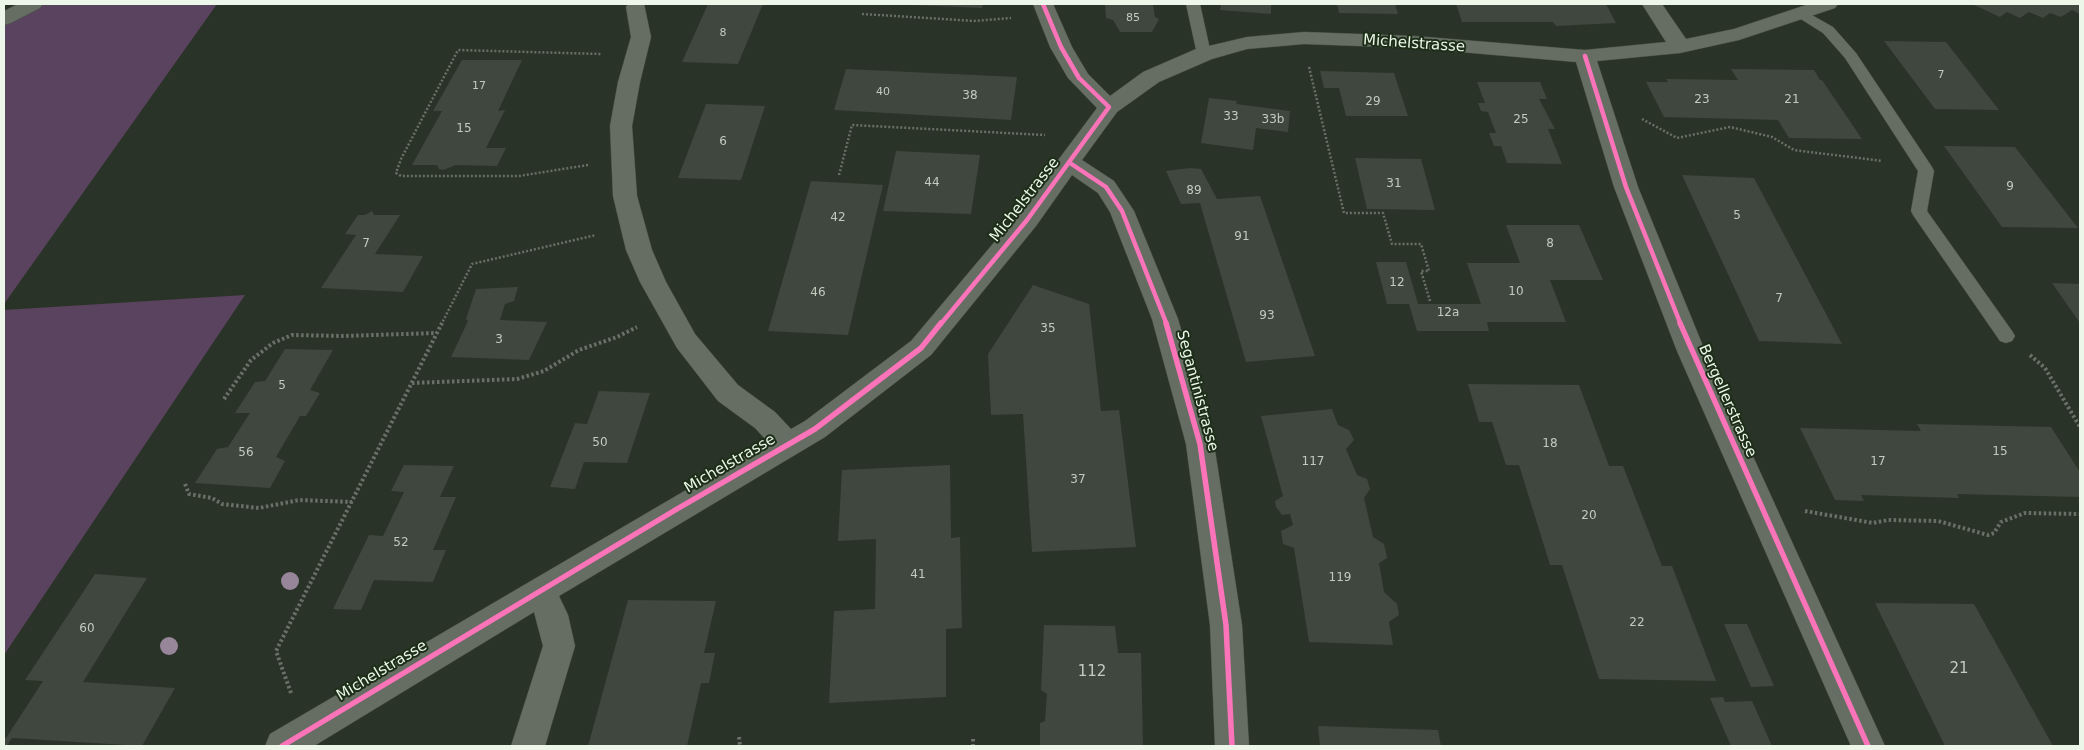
<!DOCTYPE html>
<html>
<head>
<meta charset="utf-8">
<style>
  body { margin:0 }
  #map { position:relative; width:2084px; height:750px; overflow:hidden; background:#2a3327; font-family:"DejaVu Sans",sans-serif }
  canvas { display:block }
  .frame { position:absolute; inset:0; border:5px solid #ecf7e9; pointer-events:none }
</style>
</head>
<body>
<div id="map">
<canvas width="2084" height="750"></canvas>
<div class="frame"></div>
</div>
<script>
const g = document.querySelector('canvas').getContext('2d');
g.lineJoin = 'round';
function fillPath(path, color) { g.fillStyle = color; g.fill(path, 'evenodd'); }
const shape = rows => new Path2D(rows.map(r => 'M' + r).join(''));
function stroke(path, color, width, dash) { g.strokeStyle = color; g.lineWidth = width; g.lineCap = dash ? 'butt' : 'round'; g.setLineDash(dash || []); g.stroke(path); }
function drawText(font, color, halo, rows, align = 'center') {
  g.font = font + ' "DejaVu Sans",sans-serif'; g.lineWidth = 4; g.setLineDash([]); g.textBaseline = 'middle'; g.strokeStyle = halo; g.fillStyle = color; for (const [text, x, y, turn = 0] of rows) {
    g.save(); g.translate(x, y); g.rotate((+turn || 0) * Math.PI / 180); g.textAlign = isNaN(turn) ? turn : align; if (halo) g.strokeText(text, 0, 0); g.fillText(text, 0, 0); g.restore();
  }
}
fillPath(shape([
  [41,4,217,4,4,304,4,22],
  [245,295,4,655,4,310]
]), '#5a435e');
fillPath(shape([
  [708,4,763,4,738,64,682,62],
  [913,4,983,4,982,8,913,5],
  [1105,4,1153,4,1155,17,1159,19,1152,32,1120,32,1113,20,1106,18],
  [1221,4,1271,4,1271,14,1220,10],
  [1337,4,1395,4,1398,14,1339,13],
  [1456,4,1606,4,1616,23,1556,26,1553,22,1462,22],
  [1972,4,2080,4,2080,14,2072,10,2061,17,2050,13,2043,18,2029,12,2020,18,2007,12,2000,17],
  [1884,41,1946,42,1999,110,1935,109],
  [462,60,522,60,498,111,505,110,486,148,506,148,497,166,456,165,443,170,439,169,437,165,412,165,442,111,433,111],
  [846,69,1017,77,1011,120,834,110],
  [1731,69,1814,70,1820,80,1822,80,1862,139,1789,138,1778,120,1664,117,1646,82,1668,82,1666,79,1738,80],
  [1320,71,1394,73,1408,116,1346,116,1339,88,1324,88],
  [1477,82,1540,82,1547,99,1539,99,1555,129,1548,129,1562,164,1507,163,1501,146,1494,146,1489,133,1496,133,1488,112,1481,111,1478,103,1485,103],
  [1209,98,1237,101,1236,104,1290,111,1288,132,1256,128,1253,150,1201,143],
  [706,104,765,106,741,180,678,178],
  [1944,146,2015,147,2078,228,2002,227],
  [896,151,980,155,971,214,883,211],
  [1355,158,1421,159,1435,210,1367,209],
  [1190,168,1201,169,1217,199,1260,196,1315,356,1246,362,1200,203,1181,204,1166,171],
  [1682,175,1754,178,1842,344,1759,341],
  [811,181,883,185,848,335,768,331],
  [372,211,374,215,400,215,375,254,423,256,403,292,321,288,356,235,345,234,358,215,365,215],
  [1506,225,1579,225,1603,280,1550,280,1566,322,1487,322,1489,331,1417,331,1409,304,1387,304,1376,262,1406,262,1418,304,1481,304,1467,263,1520,263],
  [2052,283,2080,284,2080,323],
  [1033,285,1089,304,1101,411,1119,410,1136,547,1032,552,1023,414,991,415,988,354],
  [518,287,514,301,505,304,500,320,547,322,529,360,451,357,468,321,466,319,476,289],
  [285,349,333,350,310,390,320,393,306,416,300,416,276,457,285,461,270,488,195,483,217,449,228,447,250,413,235,413,255,382,265,381],
  [1468,384,1579,385,1609,466,1623,466,1662,566,1672,566,1716,681,1599,679,1562,565,1550,565,1519,465,1506,465,1492,422,1479,422],
  [599,391,650,393,627,463,584,462,575,489,550,487,575,423,587,424],
  [1332,409,1338,425,1349,430,1354,440,1346,449,1357,475,1367,479,1370,489,1364,498,1373,537,1384,544,1387,558,1379,563,1384,592,1397,604,1399,615,1389,622,1393,645,1309,642,1294,548,1283,544,1281,531,1293,525,1290,514,1282,515,1276,507,1275,501,1283,496,1261,416],
  [1917,424,2051,427,2080,472,2080,497,1957,494,1959,498,1861,495,1864,501,1835,500,1800,428,1921,431],
  [404,465,454,466,440,497,456,497,433,550,446,550,433,582,374,580,361,610,333,609,369,535,383,536,404,492,391,491],
  [950,465,951,538,960,537,962,628,946,629,946,697,829,703,834,611,875,609,876,539,838,541,842,470],
  [95,574,147,578,83,682,175,688,142,746,12,738,7,746,4,746,4,738,6,738,43,681,25,680],
  [628,600,716,601,704,653,715,653,709,683,701,683,687,746,588,746],
  [1875,603,1974,604,2053,746,1945,746],
  [1724,624,1747,624,1774,686,1751,687],
  [1044,625,1115,626,1118,653,1141,653,1143,746,1040,746,1040,723,1045,721,1047,694,1041,690],
  [1723,697,1725,702,1752,701,1772,746,1731,746,1710,698],
  [1318,726,1438,730,1441,746,1320,746]
]), '#40473e');
const lane = shape([
  [1186,4,1200,4,1211,54,1209,57,1204,58,1199,57,1197,54,1186,4],
  [1801,9,1833,27,1856,53,1932,167,1934,171,1927,211,2012,331,2015,336,2012,341,2006,343,2000,341,1913,215,1911,211,1918,171,1845,58,1823,33,1796,16,1794,13,1801,9]
]);
const street = shape([
  [18,4,43,4,40,8,11,23,4,25,4,11,18,4],
  [628,4,644,4,651,37,640,82,632,126,637,196,652,250,666,282,695,334,738,385,775,412,791,429,805,421,911,341,1018,214,1097,108,1068,78,1050,47,1033,4,1053,4,1072,47,1088,74,1110,96,1143,72,1196,49,1247,37,1304,32,1414,36,1585,50,1666,42,1642,4,1662,4,1686,39,1734,29,1809,4,1838,4,1835,8,1739,40,1680,53,1597,61,1638,187,1705,351,1885,746,1851,746,1677,351,1614,187,1576,62,1414,48,1304,44,1247,49,1212,59,1159,82,1117,112,1082,160,1114,181,1134,211,1178,319,1214,444,1242,625,1249,746,1215,746,1210,625,1186,444,1152,319,1110,212,1098,193,1072,175,1036,226,931,355,825,437,559,596,568,615,575,646,545,746,511,746,543,646,534,612,314,746,265,746,270,734,768,442,755,428,718,401,677,348,640,282,626,250,613,196,610,126,618,82,631,37,626,7,628,4]
]);
stroke(lane, '#464e44', 1);
stroke(street, '#464e44', 1);
stroke(shape([
  [862,14,974,21,1011,18],
  [1309,67,1344,213,1383,213,1392,244,1421,244,1429,271,1421,271,1430,301],
  [1642,119,1677,138,1730,127,1772,137,1794,150,1882,161],
  [588,165,519,176,401,176,396,173,401,159,458,50,601,54],
  [839,175,852,125,1045,135],
  [441,325,472,264,596,235]
]), '#697067', 2.5, [2, 2]);
stroke(shape([
  [2030,355,2045,368,2080,427],
  [412,383,517,379,544,371,579,350,617,337,637,327],
  [224,399,251,360,273,343,292,335,343,336,436,333],
  [185,484,189,494,212,498,222,504,259,508,299,500,352,502],
  [1805,511,1873,523,1888,520,1938,521,1988,535,1994,533,2001,522,2025,513,2080,514],
  [291,693,276,651,442,323],
  [739,737,740,746],
  [973,739,973,746]
]), '#697067', 4, [2.5, 2.5]);
fillPath(lane, '#666e63');
fillPath(street, '#666e63');
stroke(shape([
  [1585,56,1626,187,1681,325],
  [1070,163,1106,187,1122,211,1167,325],
  [940,325,1027,220,1109,107,1079,78,1061,47,1043,4]
]), '#fb73b8', 4.5);
stroke(shape([
  [1166,323,1200,444,1226,625,1232,746],
  [1680,323,1868,746],
  [282,746,677,509,815,429,921,348,941,323]
]), '#fb73b8', 5.5);
g.fillStyle = '#978699';
for (const [x, y] of [
  [290,581],
  [169,646]
]) { g.beginPath(); g.arc(x, y, 9, 0, 2 * Math.PI); g.fill(); }
drawText('11px', '#c1cbbe', null, [
  ["85",1133,18],
  ["8",723,33],
  ["7",1941,75],
  ["17",479,86],
  ["40",883,92]
]);
drawText('12px', '#c1cbbe', null, [
  ["38",970,96],
  ["23",1702,100],
  ["21",1792,100],
  ["29",1373,102],
  ["33",1231,117],
  ["33b",1273,120],
  ["25",1521,120],
  ["15",464,129],
  ["6",723,142],
  ["44",932,183],
  ["31",1394,184],
  ["9",2010,187],
  ["89",1194,191],
  ["5",1737,216],
  ["42",838,218],
  ["91",1242,237],
  ["7",366,244],
  ["8",1550,244],
  ["12",1397,283],
  ["10",1516,292],
  ["46",818,293],
  ["7",1779,299],
  ["12a",1448,313],
  ["93",1267,316],
  ["35",1048,329],
  ["3",499,340],
  ["5",282,386],
  ["50",600,443],
  ["18",1550,444],
  ["15",2000,452],
  ["56",246,453],
  ["117",1313,462],
  ["17",1878,462],
  ["37",1078,480],
  ["20",1589,516],
  ["52",401,543],
  ["41",918,575],
  ["119",1340,578],
  ["22",1637,623],
  ["60",87,629]
]);
drawText('15px', '#ecf7e9', '#1d2e18', [
  ["Michelstrasse",1414,44,4],
  ["Michelstrasse",1025,200,-52],
  ["Segantinistrasse",1197,391,75],
  ["Bergellerstrasse",1727,401,66],
  ["Michelstrasse",730,464,-30],
  ["Michelstrasse",382,671,-31]
]);
drawText('15px', '#c1cbbe', null, [
  ["21",1959,669],
  ["112",1092,672]
]);
</script>
</body>
</html>
